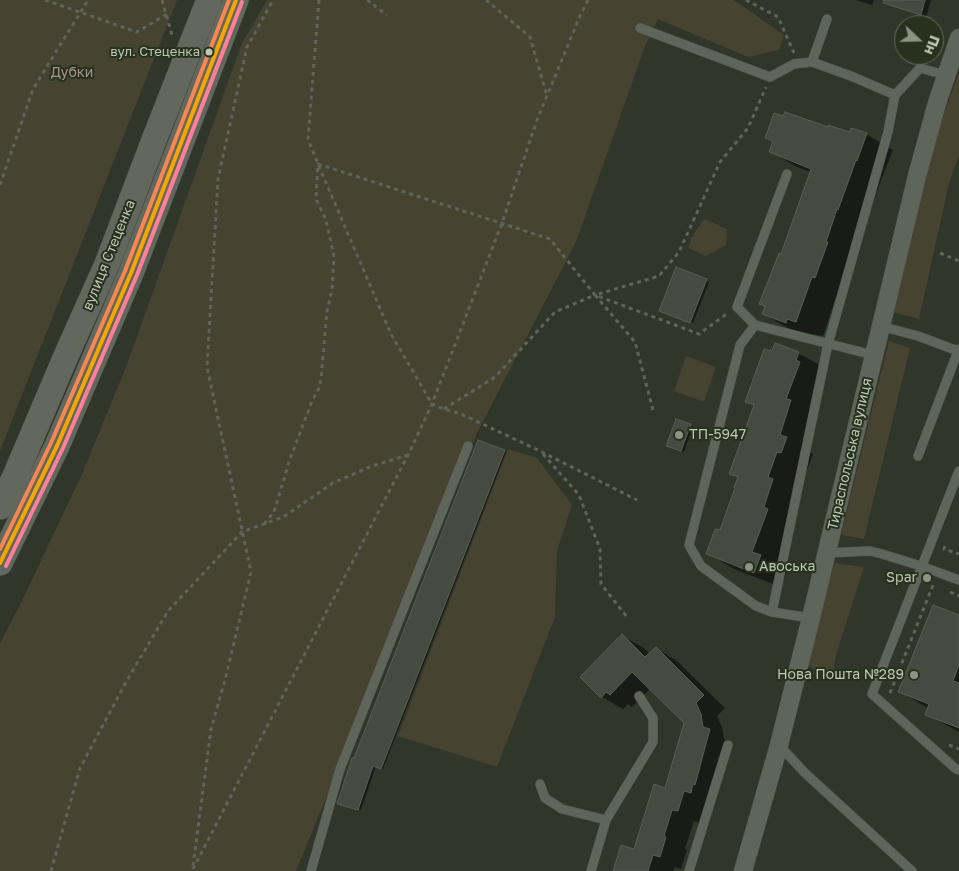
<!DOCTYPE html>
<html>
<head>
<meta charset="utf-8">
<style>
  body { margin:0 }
  #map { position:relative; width:959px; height:871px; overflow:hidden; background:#30362a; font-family:"Golos Text",sans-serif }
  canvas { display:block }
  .north { position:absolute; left:894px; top:15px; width:50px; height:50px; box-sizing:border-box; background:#26311e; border:1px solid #626d5a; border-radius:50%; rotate:111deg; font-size:14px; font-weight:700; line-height:20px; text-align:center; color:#bcc7b4 }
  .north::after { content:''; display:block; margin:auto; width:18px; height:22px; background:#8b9484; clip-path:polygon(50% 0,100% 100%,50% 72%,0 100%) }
</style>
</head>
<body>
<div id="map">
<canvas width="959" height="871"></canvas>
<div class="north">Пн</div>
</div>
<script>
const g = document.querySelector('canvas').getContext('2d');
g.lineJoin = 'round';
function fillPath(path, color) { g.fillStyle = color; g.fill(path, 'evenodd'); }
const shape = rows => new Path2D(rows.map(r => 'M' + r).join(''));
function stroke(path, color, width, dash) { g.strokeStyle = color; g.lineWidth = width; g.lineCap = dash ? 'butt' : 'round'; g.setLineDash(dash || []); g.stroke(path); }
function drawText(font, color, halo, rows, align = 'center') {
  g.font = font + ' "Golos Text",sans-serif'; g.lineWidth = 4; g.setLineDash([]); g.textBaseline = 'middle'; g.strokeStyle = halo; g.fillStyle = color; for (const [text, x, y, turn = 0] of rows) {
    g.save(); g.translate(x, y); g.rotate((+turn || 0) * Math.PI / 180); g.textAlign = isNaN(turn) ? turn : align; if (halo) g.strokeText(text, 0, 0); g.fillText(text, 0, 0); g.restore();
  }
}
fillPath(shape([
  [0,0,177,0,0,451],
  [267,0,734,0,784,35,779,50,748,57,658,19,645,46,576,242,477,433,296,871,0,871,0,643,19,607,82,474,126,367,242,43],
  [959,74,959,156,949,183,919,319,893,312,927,161,958,75],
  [704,219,727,229,726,245,706,256,688,248,692,237],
  [889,341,910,348,864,539,841,535],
  [686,356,716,367,704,402,674,391],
  [508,449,537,458,572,505,557,551,555,617,497,767,398,736],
  [834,563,864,567,836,655,832,677,826,678,818,673,808,665]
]), '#464331');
fillPath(shape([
  [856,0,874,0,872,5],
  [901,0,931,0,926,17,904,10,899,7],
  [828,128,851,134,866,134,893,150,838,291,823,336,814,334,813,337,790,329,763,314,781,255,811,172,797,167,771,152,774,142,766,138],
  [676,269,709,282,693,323,662,311],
  [773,353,798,353,825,368,822,376,826,378,813,414,806,450,813,454,808,468,804,466,779,567,787,572,781,587,734,569,707,553,720,532,739,478,730,473,755,406,747,401],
  [677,420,693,427,684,452,670,446],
  [504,451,506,452,383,769,376,766,361,810,340,804,355,760],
  [959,616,959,732,926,714,928,708,900,692],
  [622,636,644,648,650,654,656,648,677,661,725,708,717,716,722,727,724,739,731,743,700,823,694,821,685,849,687,850,681,869,675,867,673,871,615,871,635,850,666,789,686,722,651,688,632,707,628,704,623,709,602,697]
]), '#0007');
const building = shape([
  [884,0,925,0,921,15,883,3,884,0],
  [785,112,828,127,828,125,850,132,851,128,867,133,857,161,856,160,838,210,837,209,826,242,828,242,815,278,812,277,796,322,787,319,786,323,762,314,765,306,759,304,779,253,781,254,811,169,769,152,773,141,765,138,774,113,783,116,785,112],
  [676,267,707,279,690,323,659,311,676,267],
  [775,343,799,352,796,360,800,362,786,399,791,400,780,435,787,437,781,453,777,452,768,477,773,479,764,507,768,509,752,552,761,555,754,573,706,554,715,529,720,530,735,488,734,487,738,477,729,474,754,405,745,402,764,349,772,351,775,343],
  [676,419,691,424,681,451,666,446,676,419],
  [478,440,505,450,381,769,373,766,358,810,337,804,352,758,354,758,478,440],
  [933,605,959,615,959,665,953,681,959,683,959,728,925,715,929,704,898,692,933,605],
  [622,634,645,657,656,647,704,695,696,703,701,714,703,727,710,729,695,785,693,784,691,793,684,791,678,811,672,810,664,836,666,837,660,857,653,855,648,871,613,871,621,845,634,849,654,784,665,788,684,723,632,672,610,695,606,692,601,698,580,677,622,634]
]);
fillPath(building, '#454b40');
stroke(building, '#575e52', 1);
const lane = shape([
  [640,28,770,77,794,64,812,62,851,76,895,95,920,68,945,75],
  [812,62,827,19],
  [787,174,737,307,755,325,873,355],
  [755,325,740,345,689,545,701,566,756,606,772,612,811,618],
  [880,326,918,336,958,351,959,349],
  [918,456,958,351],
  [959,471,872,694,956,769,959,770],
  [826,553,870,551,882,554,921,566,959,580],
  [772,612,828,344,888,132,895,95],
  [779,745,805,773,912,871],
  [540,784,545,798,562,809,606,820],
  [311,871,340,769,468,446],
  [591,871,606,820,653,742,653,718,639,696],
  [689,871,728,745]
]);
const street = shape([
  [743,871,779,745,811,618,917,176,937,103,959,38]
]);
const secondary = shape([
  [0,507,15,476,66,356,107,264,154,140,209,0],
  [0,563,57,446,131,273,236,0]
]);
stroke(lane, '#4c5148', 10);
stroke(street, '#4c5148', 19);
stroke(secondary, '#4c5148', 26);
stroke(shape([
  [45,0,137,32,167,14],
  [162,0,172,35],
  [319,0,308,139,318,164,391,334,432,404,444,409,461,414,540,451,637,500],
  [367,0,387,15],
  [486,0,530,37,547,96],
  [746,0,778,17,794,53],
  [0,185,33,89,88,0],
  [940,253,959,261],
  [444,409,495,377,555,312,595,295],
  [653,410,635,342,595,295,659,276,679,252,720,162,748,128,766,87],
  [543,454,579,495,600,549,601,584,627,617],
  [264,524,274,512,289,462,312,401,319,388,321,379,327,311,332,290,334,256,326,220,316,199,318,164,550,239,595,295,699,334,728,313],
  [945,546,944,549,959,554],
  [950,592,959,596],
  [890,693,933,585,935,586],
  [949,745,959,749],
  [193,866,211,729,225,680,251,572,207,367,218,179,247,47,273,0],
  [193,869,408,455,432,404,502,223,537,120,580,16,588,0],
  [51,871,80,768,126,682,168,611,242,532,283,517,333,483,372,466,408,455]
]), '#5f635a', 3, [4, 4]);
stroke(lane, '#5e655a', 9);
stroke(street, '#5e655a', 18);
stroke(secondary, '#62685e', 25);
stroke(shape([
  [0,563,57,446,131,273,236,0]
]), '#f7a600', 4);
stroke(shape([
  [6,566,63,448,137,275,242,2]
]), '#ff8098', 4);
stroke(shape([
  [0,549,51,443,125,271,229,0]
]), '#f88751', 4);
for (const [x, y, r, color] of [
  [209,52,4.5,"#bcc7b4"],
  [679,435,5,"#8b9484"],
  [749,567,5,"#8b9484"],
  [927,578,5,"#8b9484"],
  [914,675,5,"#8b9484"]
]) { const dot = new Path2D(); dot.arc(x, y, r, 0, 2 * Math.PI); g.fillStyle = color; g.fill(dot); stroke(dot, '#26311e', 2); }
drawText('13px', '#bcc7b4', '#26311e', [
  ["вул. Стеценка",200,52]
], 'right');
drawText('14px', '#ac918a', '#26311e', [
  ["Дубки",72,73]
]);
drawText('14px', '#bcc7b4', '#26311e', [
  ["вулиця Стеценка",109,255,-68],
  ["Тираспольська вулиця",850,454,-77]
]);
drawText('14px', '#bcc7b4', '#26311e', [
  ["ТП-5947",689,435],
  ["Авоська",759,567],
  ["Spar",917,578,"right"],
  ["Нова Пошта №289",904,675,"right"]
], 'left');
</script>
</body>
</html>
